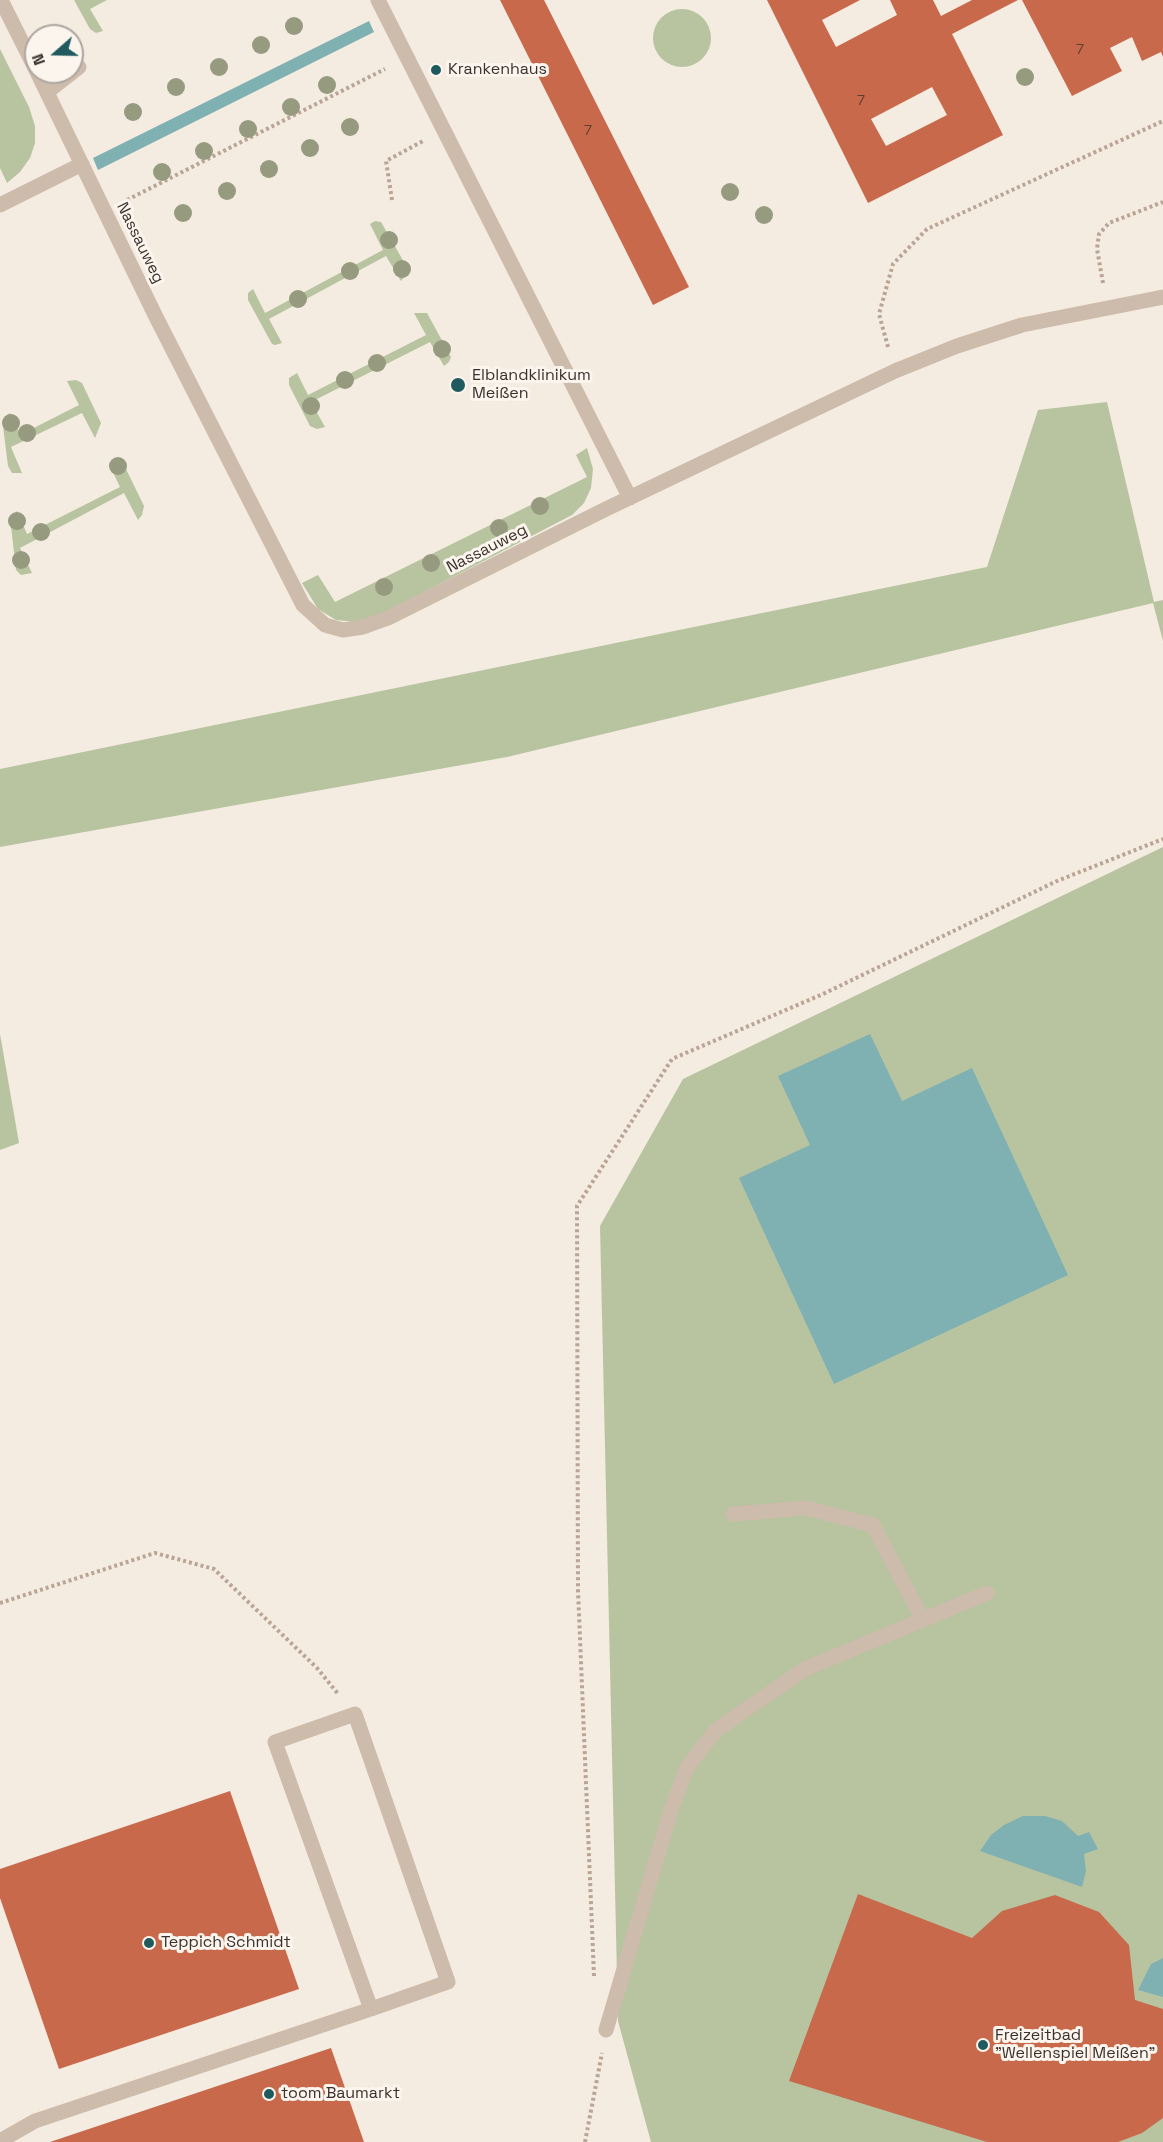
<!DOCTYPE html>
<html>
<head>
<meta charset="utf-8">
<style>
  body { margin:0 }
  #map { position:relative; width:1163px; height:2142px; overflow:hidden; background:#f4ebe1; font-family:"Space Grotesk",sans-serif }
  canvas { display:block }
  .north { position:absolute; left:24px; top:24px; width:60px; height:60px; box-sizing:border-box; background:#fbf5ee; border:2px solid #aea6a0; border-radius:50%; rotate:250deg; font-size:16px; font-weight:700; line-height:24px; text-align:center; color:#3b302b }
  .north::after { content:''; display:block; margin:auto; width:21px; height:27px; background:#1f5a5e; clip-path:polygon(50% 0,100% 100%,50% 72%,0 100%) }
</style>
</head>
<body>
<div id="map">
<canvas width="1163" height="2142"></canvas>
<div class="north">N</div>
</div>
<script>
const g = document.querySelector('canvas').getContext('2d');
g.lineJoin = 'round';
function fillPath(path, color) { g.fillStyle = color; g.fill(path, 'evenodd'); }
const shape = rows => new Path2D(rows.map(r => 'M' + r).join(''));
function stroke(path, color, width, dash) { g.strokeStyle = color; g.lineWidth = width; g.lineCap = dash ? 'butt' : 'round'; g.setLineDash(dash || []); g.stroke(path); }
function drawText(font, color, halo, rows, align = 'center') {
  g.font = font + ' "Space Grotesk",sans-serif'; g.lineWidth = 6; g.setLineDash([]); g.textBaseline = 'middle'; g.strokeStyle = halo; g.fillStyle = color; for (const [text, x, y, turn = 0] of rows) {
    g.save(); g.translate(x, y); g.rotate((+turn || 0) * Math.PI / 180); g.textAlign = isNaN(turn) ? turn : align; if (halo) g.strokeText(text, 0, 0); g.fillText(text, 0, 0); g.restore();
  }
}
fillPath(shape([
  [74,0,107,0,90,9,103,31,96,33,90,29],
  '653 38a29 29 0 1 1 58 0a29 29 0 1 1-58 0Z',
  [0,49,29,107,35,126,35,143,30,158,20,172,7,183,0,168],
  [375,221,381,222,408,269,406,275,401,281,386,256,269,319,282,343,275,345,272,344,248,300,248,293,253,289,265,313,383,250,370,224],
  [414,313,427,313,451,357,449,362,444,366,430,342,311,402,325,427,317,429,310,426,289,385,289,378,297,373,308,395,426,335],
  [76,380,82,383,101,423,95,438,82,413,11,447,22,473,12,473,8,466,3,426,4,417,10,413,20,435,79,405,67,381],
  [1107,402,1154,602,1163,600,1163,641,1153,603,507,757,0,847,0,769,987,567,1038,410],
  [587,448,593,469,591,488,584,503,572,515,378,616,358,622,336,620,318,609,302,583,318,575,335,602,587,477,576,455],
  [118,462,124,465,144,506,142,515,138,520,124,493,20,548,32,573,21,575,16,570,11,526,12,516,17,511,27,534,120,487,109,464],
  [1163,847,1163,2142,651,2142,618,2021,600,1226,683,1079],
  [0,1034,19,1143,0,1150]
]), '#b8c4a0');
fillPath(shape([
  [369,21,374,32,98,170,93,158],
  [870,1034,902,1101,972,1068,1068,1275,834,1384,739,1178,810,1145,778,1076],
  [1023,1816,1045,1816,1062,1821,1078,1836,1089,1832,1098,1849,1084,1854,1086,1871,1082,1887,980,1851,991,1835,1004,1825],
  [1163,1958,1163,1997,1138,1990,1151,1964]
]), '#7fb0b2');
fillPath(shape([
  [500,0,544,0,689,287,653,305],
  [767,0,860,0,822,20,836,47,897,15,890,0,933,0,941,16,972,0,1018,0,952,34,1003,135,868,203],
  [932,87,947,115,886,146,871,119],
  [1022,0,1163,0,1163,57,1161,52,1142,61,1132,37,1110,48,1122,71,1072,96],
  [230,1791,299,1989,59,2069,0,1898,0,1869],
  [858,1894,972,1938,1002,1911,1055,1895,1099,1912,1129,1945,1135,2000,1163,2009,1163,2118,1142,2133,1118,2142,987,2142,789,2081],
  [331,2048,364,2142,50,2142]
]), '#c8694b');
stroke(shape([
  [127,200,385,69],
  [392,200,386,161,423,141],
  [1103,283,1097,249,1099,234,1109,223,1163,202],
  [888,347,879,314,893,264,927,229,1163,121],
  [0,1603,155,1553,214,1569,317,1668,339,1695],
  [594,1976,578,1590,577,1206,672,1059,823,994,1057,881,1163,839],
  [585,2142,602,2053]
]), '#b9a596', 4, [3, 3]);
stroke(shape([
  [1,0,36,70],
  [378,0,630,498],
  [37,72,156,317,303,605,325,625,343,630,363,627,388,618,606,509,895,371,957,346,1022,325,1163,297],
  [47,92,79,67],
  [0,205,82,164],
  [733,1514,806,1508,873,1525,923,1620],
  [355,1714,448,1982,371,2009,275,1742,355,1714],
  [606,2030,671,1810,687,1767,716,1730,805,1669,987,1593],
  [0,2141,35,2121,371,2009]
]), '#cdbbac', 15);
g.fillStyle = '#969b7f';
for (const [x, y] of [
  [294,26],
  [261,45],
  [219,67],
  [1025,77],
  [327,85],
  [176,87],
  [291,107],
  [133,112],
  [350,127],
  [248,129],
  [310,148],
  [204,151],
  [269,169],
  [162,172],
  [227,191],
  [730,192],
  [183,213],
  [764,215],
  [389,240],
  [402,269],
  [350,271],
  [298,299],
  [442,349],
  [377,363],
  [345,380],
  [311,406],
  [11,423],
  [27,433],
  [118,466],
  [540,506],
  [17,521],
  [499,528],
  [41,532],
  [21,560],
  [431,563],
  [384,587]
]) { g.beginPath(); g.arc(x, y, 9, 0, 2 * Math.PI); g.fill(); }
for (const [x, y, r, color] of [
  [436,70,6,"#1f5a5e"],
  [458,385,8,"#1f5a5e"],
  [149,1943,6,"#1f5a5e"],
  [983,2045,6,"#1f5a5e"],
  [269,2094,6,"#1f5a5e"]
]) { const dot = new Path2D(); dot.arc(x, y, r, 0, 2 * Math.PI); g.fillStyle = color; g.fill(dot); stroke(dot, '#fbf5ee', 2); }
drawText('14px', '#5e3e33', null, [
  ["7",1080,50],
  ["7",861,101],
  ["7",588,131]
]);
drawText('16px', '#3b302b', '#fbf5ee', [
  ["Krankenhaus",448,70],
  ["Elblandklinikum",472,376],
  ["Meißen",472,394],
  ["Teppich Schmidt",161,1943],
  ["Freizeitbad",995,2036],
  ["\"Wellenspiel Meißen\"",995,2054],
  ["toom Baumarkt",281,2094]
], 'left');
drawText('16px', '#3b302b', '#fbf5ee', [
  ["Nassauweg",140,243,64],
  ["Nassauweg",487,549,-27]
]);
</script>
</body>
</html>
